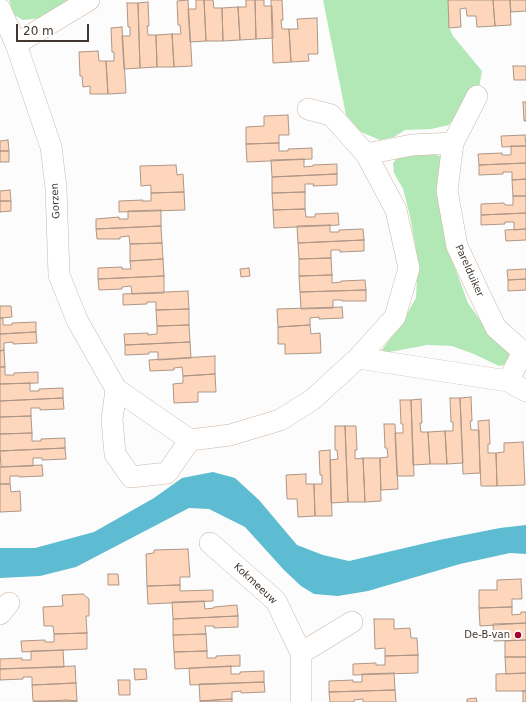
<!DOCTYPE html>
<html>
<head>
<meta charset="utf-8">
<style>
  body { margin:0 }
  #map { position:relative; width:526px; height:702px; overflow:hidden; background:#fcfcfc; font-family:"DejaVu Sans",sans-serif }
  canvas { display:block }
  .scale { position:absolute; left:16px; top:24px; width:73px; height:18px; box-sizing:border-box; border:2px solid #413730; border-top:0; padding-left:5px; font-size:12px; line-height:14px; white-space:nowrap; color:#413730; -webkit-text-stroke:3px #fff; paint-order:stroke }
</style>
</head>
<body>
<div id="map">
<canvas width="526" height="702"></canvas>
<div class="scale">20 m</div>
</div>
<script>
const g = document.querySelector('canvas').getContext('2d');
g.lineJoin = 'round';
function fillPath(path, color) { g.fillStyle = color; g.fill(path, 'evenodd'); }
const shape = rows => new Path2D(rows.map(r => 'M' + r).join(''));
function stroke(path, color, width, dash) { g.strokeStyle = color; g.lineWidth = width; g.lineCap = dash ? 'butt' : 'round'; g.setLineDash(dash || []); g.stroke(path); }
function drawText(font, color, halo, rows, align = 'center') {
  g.font = font + ' "DejaVu Sans",sans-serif'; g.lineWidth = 4; g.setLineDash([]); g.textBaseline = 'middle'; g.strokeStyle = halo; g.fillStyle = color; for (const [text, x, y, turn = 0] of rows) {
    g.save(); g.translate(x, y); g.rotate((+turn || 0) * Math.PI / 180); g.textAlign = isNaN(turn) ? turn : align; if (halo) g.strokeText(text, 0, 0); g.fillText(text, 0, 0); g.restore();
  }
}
fillPath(shape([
  [9,0,80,0,42,18,23,20,14,15],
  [323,0,451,0,449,27,453,36,482,71,479,88,449,125,431,129,405,130,394,137,380,140,361,132,346,115],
  [414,150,440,156,444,165,445,231,454,265,468,303,489,333,512,356,513,363,499,366,474,354,452,346,427,345,379,354,401,324,416,298,418,260,410,216,403,189,394,173,393,163,401,153]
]), '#b1e8b6');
fillPath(shape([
  [213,472,235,478,259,500,297,545,323,555,349,561,439,540,500,528,526,525,526,554,510,553,460,564,368,591,338,596,314,594,301,586,284,570,245,527,209,509,189,508,76,567,40,576,0,578,0,548,35,548,94,532,154,498,182,478]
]), '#5dbcd1');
const building = shape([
  [188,0,192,66,174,67,172,34,181,34,180,25,178,25,177,1,188,0],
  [196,0,204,0,206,41,190,42,188,9,196,9,196,0],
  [204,0,213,0,214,8,222,8,223,41,206,41,204,0],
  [246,0,255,0,256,39,240,40,238,7,246,7,246,0],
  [255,0,264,0,264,6,272,6,273,38,256,39,255,0],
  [271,0,282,0,283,20,281,20,282,29,289,29,291,62,273,63,271,0],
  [448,0,493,0,495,26,477,27,476,16,467,16,466,8,460,9,461,27,449,28,448,0],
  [493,0,510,0,511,25,495,26,493,0],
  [510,0,526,0,526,11,511,12,510,0],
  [148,2,149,26,147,26,148,35,156,35,157,67,140,68,138,3,148,2],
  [127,3,138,3,140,68,124,69,122,36,130,36,130,27,128,27,127,3],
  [238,7,240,40,223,41,222,8,238,7],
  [317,18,318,54,308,54,309,61,291,62,289,29,298,29,297,19,317,18],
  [122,27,126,93,108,94,106,61,114,61,114,52,112,52,111,28,122,27],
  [172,34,174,67,157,67,156,35,172,34],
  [98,51,99,61,106,61,108,94,90,94,90,86,83,87,82,76,80,76,79,52,98,51],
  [513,66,526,66,526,80,514,80,513,66],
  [523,102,526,102,526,121,524,121,523,102],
  [288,115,289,135,279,135,279,143,246,144,246,127,264,126,264,116,288,115],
  [525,135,526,146,502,147,501,136,525,135],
  [8,140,9,151,0,151,0,141,8,140],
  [279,143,279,151,288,151,288,149,312,148,312,159,247,162,246,144,279,143],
  [511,146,526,146,526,163,479,165,478,154,502,153,502,155,511,155,511,146],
  [0,151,9,151,9,162,0,162,0,151],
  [304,159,304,167,313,166,313,165,337,164,337,174,272,177,271,160,304,159],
  [526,163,526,179,512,180,512,172,503,172,503,174,479,175,479,165,526,163],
  [176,165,177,175,183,174,184,192,151,193,151,185,141,186,140,166,176,165],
  [337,174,337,185,313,186,314,184,305,184,305,192,272,193,272,177,337,174],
  [526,179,526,196,513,196,512,180,526,179],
  [10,190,11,201,0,201,0,191,10,190],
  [184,192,185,210,119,212,119,201,143,200,142,201,151,201,151,193,184,192],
  [305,192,305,209,273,210,272,193,305,192],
  [513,196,526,196,526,213,481,215,481,204,504,203,505,205,513,205,513,196],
  [0,201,11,201,11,211,0,212,0,201],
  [305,209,306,217,315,217,315,214,338,213,339,225,274,228,273,210,305,209],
  [161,210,161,226,96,229,96,219,119,217,119,219,128,219,128,211,161,210],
  [526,213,526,229,514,230,514,222,505,222,505,224,481,225,481,215,526,213],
  [330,225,330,232,339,232,339,230,363,229,364,240,298,243,297,226,330,225],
  [161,226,162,243,130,244,129,236,120,237,120,239,97,239,96,229,161,226],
  [526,229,526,240,506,241,505,230,526,229],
  [364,240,364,251,340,252,340,250,331,250,331,258,299,259,298,243,364,240],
  [162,243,163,259,130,261,130,244,162,243],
  [331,258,332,275,299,276,299,259,331,258],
  [163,259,164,276,98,279,98,268,122,267,122,269,131,269,130,261,163,259],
  [249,268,250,276,241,277,240,269,249,268],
  [526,269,526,279,508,280,507,270,526,269],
  [332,275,332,283,341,282,341,281,365,280,366,290,300,292,299,276,332,275],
  [164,276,164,293,132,294,131,286,122,287,122,289,99,290,98,279,164,276],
  [526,279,526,290,508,291,508,280,526,279],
  [366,290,366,301,342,301,342,300,333,300,333,308,301,309,300,292,366,290],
  [188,291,189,309,156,310,156,302,147,302,147,304,123,305,123,294,188,291],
  [0,306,11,306,12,317,0,318,0,306],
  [342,307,343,318,319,319,319,317,310,318,310,325,278,327,277,309,342,307],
  [189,309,189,325,157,326,156,310,189,309],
  [0,318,3,318,3,325,12,325,12,323,36,322,36,332,0,334,0,318],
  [189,325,190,342,125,345,124,334,148,333,148,335,157,334,157,326,189,325],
  [310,325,311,334,320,333,321,353,285,354,285,344,278,344,278,327,310,325],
  [36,332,37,343,13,344,13,342,4,343,4,350,0,351,0,334,36,332],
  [190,342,191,358,158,360,158,352,149,352,149,354,125,355,125,345,190,342],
  [4,350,5,367,0,367,0,351,4,350],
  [215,356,215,374,183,376,182,367,174,368,174,370,150,371,149,360,215,356],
  [0,367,5,367,5,375,14,375,14,373,38,372,38,383,0,384,0,367],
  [215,374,216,392,198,392,198,402,174,403,173,384,183,383,183,376,215,374],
  [30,383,30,391,39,391,39,389,63,388,63,398,0,401,0,384,30,383],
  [471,397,472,421,470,421,471,430,479,430,480,473,463,474,460,398,471,397],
  [63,398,64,409,40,410,40,408,31,408,31,416,0,417,0,401,63,398],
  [450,398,460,398,463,463,447,464,445,431,453,431,453,422,451,422,450,398],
  [421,399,422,423,420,423,421,432,428,432,430,464,413,465,411,400,421,399],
  [400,400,411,400,414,476,397,476,395,433,403,433,403,424,401,424,400,400],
  [31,416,32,433,0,434,0,417,31,416],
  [489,420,490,444,488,444,488,453,496,453,497,486,481,486,478,421,489,420],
  [384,424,395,424,398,489,381,490,380,458,388,457,387,448,385,448,384,424],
  [335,426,345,426,348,502,331,503,330,460,338,459,337,450,335,450,335,426],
  [345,426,356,426,357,450,355,450,355,459,363,458,365,502,348,502,345,426],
  [445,431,447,464,430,464,428,432,445,431],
  [32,433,32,441,41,441,41,439,65,438,65,448,0,451,0,434,32,433],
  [523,442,525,485,497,486,496,453,504,452,504,443,523,442],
  [65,448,66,459,42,460,42,458,33,458,33,466,1,467,0,451,65,448],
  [330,450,332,516,315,516,314,484,322,484,322,475,320,475,319,451,330,450],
  [363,458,380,458,381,501,365,502,363,458],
  [42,465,43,476,19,477,19,476,10,476,10,484,0,484,0,467,42,465],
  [306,474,306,484,314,484,315,516,298,517,297,499,287,499,286,475,306,474],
  [0,484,10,484,11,492,20,491,21,511,0,512,0,484],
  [188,549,190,577,180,577,180,585,147,586,146,554,154,553,154,550,188,549],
  [108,574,118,574,119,585,108,585,108,574],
  [521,579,522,599,512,599,512,607,479,608,479,590,497,590,497,580,521,579],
  [180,585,180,591,213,590,213,601,148,604,147,586,180,585],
  [83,594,89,599,89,616,86,616,87,633,54,634,53,626,44,626,43,607,63,606,62,595,83,594],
  [204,601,205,609,214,608,214,607,237,605,238,616,173,619,172,602,204,601],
  [512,607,512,615,521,614,521,612,526,612,526,623,480,626,479,608,512,607],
  [238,616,238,627,214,628,214,626,205,626,206,634,173,635,173,619,238,616],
  [374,619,394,619,394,629,410,628,411,638,417,638,418,655,385,656,385,648,375,649,374,619],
  [526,623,526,640,494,641,493,624,526,623],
  [87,633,87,649,22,652,21,641,45,640,45,642,54,642,54,634,87,633],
  [206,634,207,651,174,652,173,635,206,634],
  [526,640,526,657,505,657,505,641,526,640],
  [63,650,64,667,0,669,0,659,22,658,22,660,31,660,31,651,63,650],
  [207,651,207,658,216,658,216,656,240,655,240,666,175,669,174,652,207,651],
  [418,655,418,673,353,675,353,664,376,663,376,665,385,665,385,656,418,655],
  [505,657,526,657,526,673,506,674,505,657],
  [75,666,76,683,32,685,32,677,23,677,23,679,0,680,0,669,75,666],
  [231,666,231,674,240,674,240,672,264,671,264,682,190,685,189,668,231,666],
  [134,669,146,669,147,679,135,680,134,669],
  [394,673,395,690,329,692,329,681,353,680,353,682,362,682,362,674,394,673],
  [526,673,526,691,496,691,496,674,526,673],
  [118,680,130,680,130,695,119,695,118,680],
  [264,682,265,692,241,693,241,691,232,692,232,699,200,701,199,684,264,682],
  [76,683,77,701,33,701,32,685,76,683],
  [395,690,396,702,363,702,363,699,354,700,354,702,330,702,329,692,395,690],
  [523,691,526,691,526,702,523,702,523,691],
  [476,698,477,702,467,702,467,699,476,698],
  [232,699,232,702,200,702,200,701,232,699],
  [66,700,77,701,77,702,33,702,66,700]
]);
fillPath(building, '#fdd6bb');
stroke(building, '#ae9686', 1);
const minor = shape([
  [0,9,16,44,51,147,56,188,59,275,77,320,116,389,190,440,167,473,131,477,115,454,112,420,116,389],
  [16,44,89,0],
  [308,109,331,115,366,154],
  [453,143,412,145,366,154,396,210,409,268,395,317,358,358,508,381,523,352,496,328,479,293,457,246,447,191,453,143,477,96],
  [508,381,526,391],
  [190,440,230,435,280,420,312,400,358,358],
  [210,543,276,601,301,653,301,702],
  [0,614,9,603],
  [301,653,352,622]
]);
stroke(minor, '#cfb6a5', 22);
stroke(minor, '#fff', 21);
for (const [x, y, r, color] of [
  [518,635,4,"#a2012e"]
]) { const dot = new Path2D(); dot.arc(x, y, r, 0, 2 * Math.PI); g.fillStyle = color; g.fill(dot); stroke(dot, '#fff', 1.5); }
drawText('10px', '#413730', '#fff', [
  ["Gorzen",56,201,-93],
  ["Parelduiker",469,271,66],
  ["Kokmeeuw",255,584,43]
]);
drawText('10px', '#413730', '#fff', [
  ["De-B-van",510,635]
], 'right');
</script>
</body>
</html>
